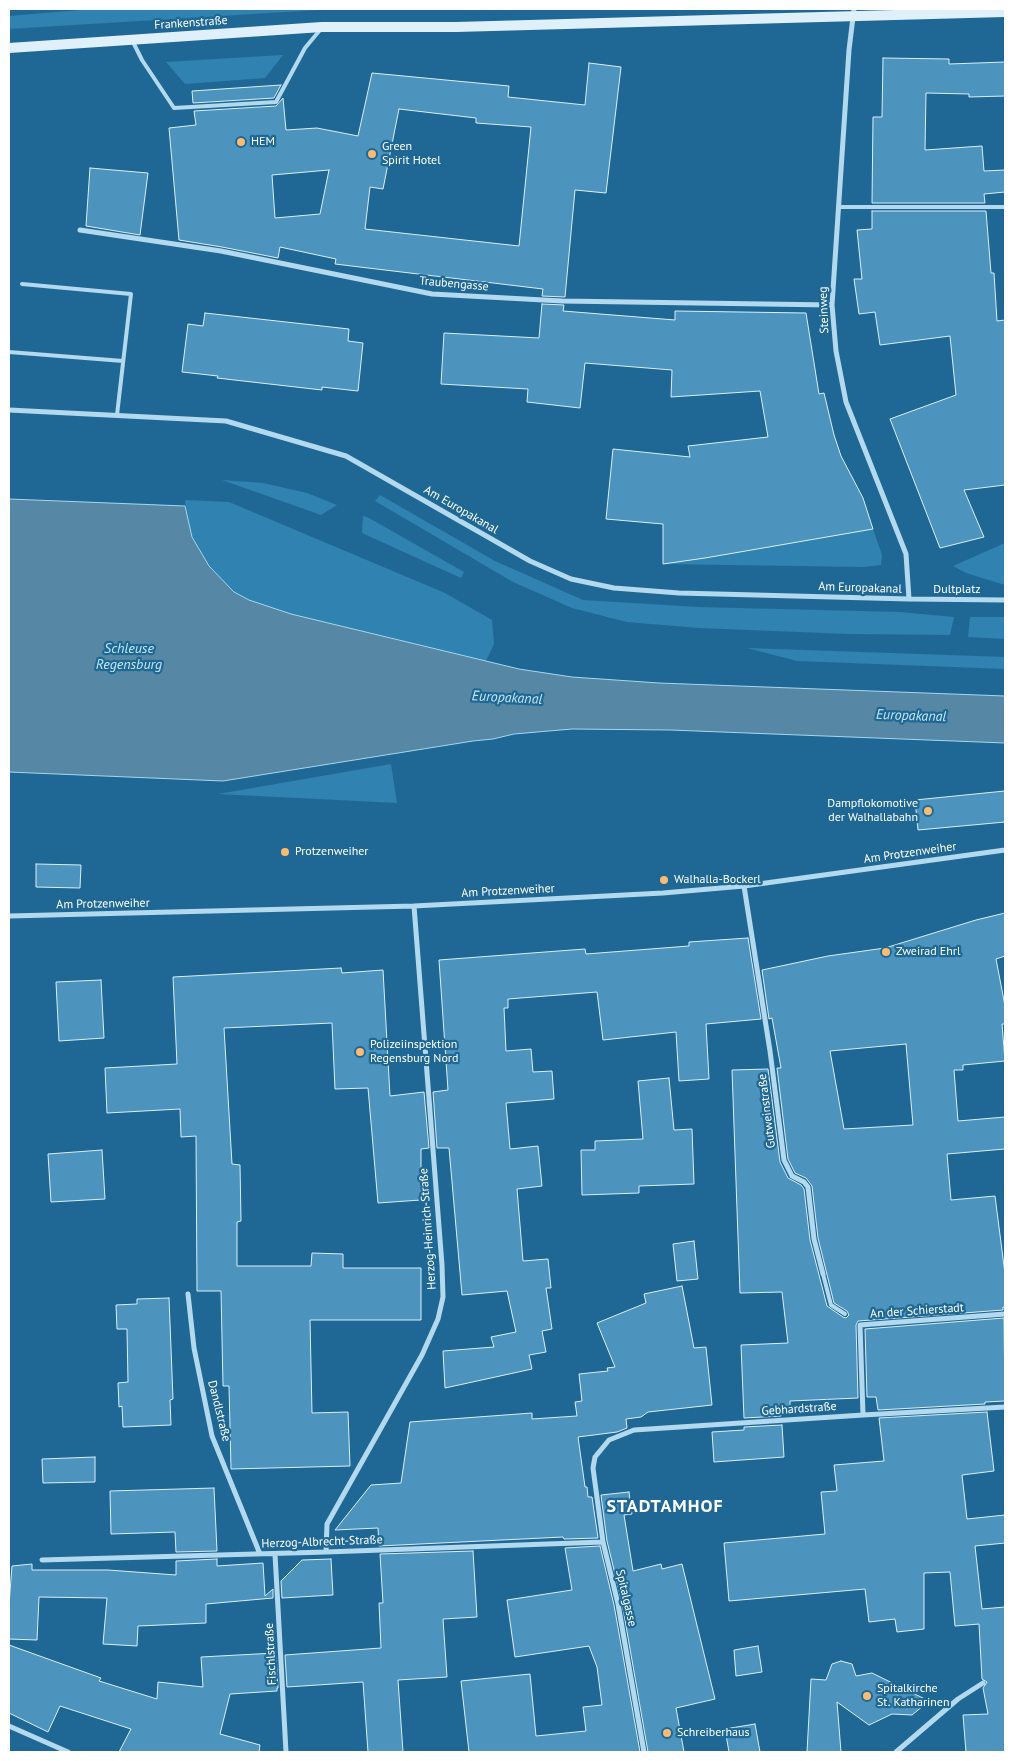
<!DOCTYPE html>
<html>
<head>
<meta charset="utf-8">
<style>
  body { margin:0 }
  #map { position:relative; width:1014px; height:1761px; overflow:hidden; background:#1f6895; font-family:"PT Sans",sans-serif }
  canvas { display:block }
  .frame { position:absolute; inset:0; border:10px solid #fff; pointer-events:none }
</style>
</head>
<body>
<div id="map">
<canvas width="1014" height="1761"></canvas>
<div class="frame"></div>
</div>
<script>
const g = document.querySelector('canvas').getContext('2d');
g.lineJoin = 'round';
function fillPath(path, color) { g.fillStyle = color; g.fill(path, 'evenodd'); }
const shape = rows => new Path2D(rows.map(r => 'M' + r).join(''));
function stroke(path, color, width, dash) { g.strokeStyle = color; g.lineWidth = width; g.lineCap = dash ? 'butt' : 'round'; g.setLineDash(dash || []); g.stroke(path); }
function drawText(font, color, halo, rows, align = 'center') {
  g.font = font + ' "PT Sans",sans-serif'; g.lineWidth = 4.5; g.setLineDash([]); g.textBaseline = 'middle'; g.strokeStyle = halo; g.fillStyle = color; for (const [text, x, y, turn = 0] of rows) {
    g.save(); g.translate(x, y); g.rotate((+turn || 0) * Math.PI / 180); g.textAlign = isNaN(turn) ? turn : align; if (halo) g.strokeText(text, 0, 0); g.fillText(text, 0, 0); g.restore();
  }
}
fillPath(shape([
  [92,9,334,9,9,29,9,16],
  [283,55,265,78,185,84,166,62],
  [222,480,263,483,307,493,337,505,321,515],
  [380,495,495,561,583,600,698,607,900,612,954,617,950,635,848,634,699,628,627,622,572,608,513,582,375,501],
  [185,500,229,502,445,593,492,620,494,644,486,661,291,614,249,600,234,592,209,566,192,537,186,515],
  [363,516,369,518,464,572,461,578,362,533],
  [873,529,882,555,881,565,863,567,663,564],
  [1005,543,1005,585,966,573,953,566],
  [970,617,1005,617,1005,639,968,637],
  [747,648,1005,657,1005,669,797,661],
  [391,764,397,803,218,794]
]), '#3082b0');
const water = shape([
  [9,499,185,506,192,537,209,566,234,592,249,600,291,614,519,669,572,677,659,683,1005,696,1005,743,670,730,572,729,514,734,493,739,473,741,223,781,9,772,9,499]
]);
fillPath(water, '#5688a5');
stroke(water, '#a6d6f0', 1);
const building = shape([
  [883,58,949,59,949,64,1005,62,1005,96,969,97,969,94,926,93,925,150,982,146,984,171,1005,170,1005,192,984,194,985,203,872,203,873,117,882,117,883,58],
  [589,63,621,67,606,193,575,190,565,297,542,296,543,289,335,264,336,259,280,247,278,258,222,247,179,240,169,128,196,125,194,111,276,106,283,98,286,130,317,128,358,136,372,73,509,86,508,97,585,105,589,63],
  [399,109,476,118,476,123,531,127,519,246,365,229,370,187,383,189,399,109],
  [329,170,320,214,275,218,272,175,329,170],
  [281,85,274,98,193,103,192,91,281,85],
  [90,168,148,173,140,235,86,226,90,168],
  [872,211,986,211,991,273,994,273,997,321,1005,320,1005,485,964,490,984,537,940,548,890,419,956,395,950,336,880,345,875,312,859,314,854,279,862,279,857,230,872,229,872,211],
  [542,304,564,305,563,311,675,320,675,311,806,313,819,394,824,393,834,435,841,456,863,498,873,529,705,558,663,564,663,524,606,519,613,449,690,457,688,446,768,437,760,391,671,397,672,370,585,363,580,408,527,402,528,389,441,384,444,333,539,338,542,304],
  [205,313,349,329,348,341,363,343,358,391,322,387,322,390,217,378,218,376,182,372,188,324,203,326,205,313],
  [1005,791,1005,822,918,830,915,800,1005,791],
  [36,864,81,865,80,888,36,887,36,864],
  [1005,913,1005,956,996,959,1005,1006,1005,1024,1002,1024,1005,1061,963,1065,963,1070,954,1070,958,1121,1005,1117,1005,1149,947,1154,951,1200,995,1196,1005,1274,1005,1307,1003,1307,1003,1310,858,1321,856,1325,858,1398,790,1401,790,1406,780,1406,781,1416,744,1418,741,1345,788,1343,782,1292,740,1293,732,1070,768,1069,780,1162,788,1178,801,1185,804,1189,810,1240,827,1306,843,1317,846,1318,849,1315,847,1311,834,1303,818,1238,812,1186,806,1178,795,1173,788,1159,777,1068,781,1068,772,1018,769,1019,762,970,828,956,885,948,976,920,1005,913],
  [906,1044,913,1125,844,1129,830,1051,906,1044],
  [748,938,761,1019,706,1024,709,1079,679,1081,676,1032,603,1040,597,992,508,999,508,1008,504,1008,506,1051,531,1049,533,1072,552,1071,554,1099,506,1103,510,1149,538,1146,542,1186,517,1189,523,1261,548,1259,551,1288,546,1288,552,1329,542,1331,546,1352,529,1355,532,1369,445,1388,443,1351,494,1347,491,1337,516,1332,507,1291,462,1295,449,1148,437,1148,433,1092,448,1090,439,960,585,949,586,954,689,946,689,942,748,938],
  [341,968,342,973,383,970,390,1096,424,1092,429,1148,421,1149,421,1200,378,1203,368,1088,335,1089,332,1023,224,1028,232,1164,240,1165,241,1221,237,1222,237,1266,311,1266,312,1253,343,1254,343,1268,421,1268,421,1320,310,1320,312,1413,348,1412,350,1466,231,1469,229,1386,223,1386,221,1291,197,1291,196,1136,181,1137,180,1109,107,1113,105,1068,177,1064,173,977,341,968],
  [101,980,104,1038,59,1041,56,982,101,980],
  [669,1078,674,1130,692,1129,694,1184,639,1186,639,1193,582,1195,581,1150,595,1150,595,1141,643,1139,638,1081,669,1078],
  [102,1150,105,1199,51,1202,48,1154,102,1150],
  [694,1241,698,1279,677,1281,673,1244,694,1241],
  [682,1286,694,1348,706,1347,712,1405,648,1412,641,1417,626,1419,627,1428,617,1432,578,1437,585,1487,587,1487,588,1497,592,1497,598,1538,564,1539,563,1537,379,1546,378,1528,335,1530,371,1485,401,1483,410,1422,532,1413,532,1419,577,1416,575,1402,582,1401,579,1374,608,1371,607,1368,615,1367,597,1323,646,1303,644,1294,682,1286],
  [169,1298,173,1399,170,1400,171,1425,123,1427,122,1406,119,1407,118,1383,128,1382,127,1329,117,1329,116,1305,137,1304,137,1299,169,1298],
  [1004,1318,1005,1401,985,1402,985,1404,878,1410,876,1397,867,1397,865,1329,1004,1318],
  [987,1412,994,1471,962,1475,967,1519,1005,1515,1005,1543,975,1546,982,1609,1005,1607,1005,1752,966,1752,963,1715,988,1714,983,1688,987,1682,982,1679,979,1624,955,1626,950,1572,924,1573,924,1629,897,1632,895,1619,869,1622,865,1589,729,1601,724,1543,825,1534,821,1492,837,1491,834,1465,884,1461,879,1418,987,1412],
  [782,1425,784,1457,714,1462,712,1432,744,1430,744,1427,782,1425],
  [95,1457,95,1482,43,1483,42,1459,95,1457],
  [214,1488,217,1551,176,1552,175,1532,111,1534,110,1491,214,1488],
  [629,1492,632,1514,624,1515,633,1571,661,1564,662,1569,682,1564,715,1699,676,1708,684,1752,648,1752,622,1603,607,1541,601,1495,629,1492],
  [600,1546,614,1605,640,1752,469,1752,461,1681,530,1674,536,1736,586,1731,583,1707,602,1705,597,1667,589,1646,515,1657,507,1600,572,1590,565,1548,600,1546],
  [473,1551,477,1617,443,1619,447,1677,398,1680,403,1752,368,1752,363,1682,287,1687,285,1655,381,1648,379,1603,383,1603,380,1554,473,1551],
  [217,1559,217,1566,263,1563,265,1596,273,1589,273,1598,206,1604,206,1623,138,1626,137,1646,103,1644,107,1598,39,1597,37,1640,9,1639,9,1605,12,1566,32,1564,32,1570,108,1570,176,1575,176,1561,217,1559],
  [331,1559,333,1595,282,1598,281,1581,302,1560,331,1559],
  [9,1645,101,1678,99,1681,157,1699,158,1682,203,1687,201,1657,275,1653,276,1655,278,1688,277,1688,277,1691,230,1694,220,1734,260,1745,259,1752,119,1752,131,1729,60,1706,48,1732,9,1713,9,1645],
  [758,1646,762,1672,736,1676,734,1650,758,1646],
  [841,1661,852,1664,856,1676,872,1673,929,1701,912,1715,892,1714,869,1725,837,1702,841,1752,807,1752,811,1679,826,1680,832,1664,841,1661],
  [755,1724,760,1752,729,1752,725,1729,755,1724]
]);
fillPath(building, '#4c94bd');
stroke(building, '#d9eefa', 1);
stroke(shape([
  [133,42,142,60,174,108,276,102,305,48,320,30],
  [839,207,1005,207],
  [22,284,131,294,117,415],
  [9,352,123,361],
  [823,1274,831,1305,845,1314]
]), '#b3d9ee', 4);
stroke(shape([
  [854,9,849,50,832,305,836,351,846,402,906,554,909,599],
  [80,230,221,251,432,294,562,301,832,305],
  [9,410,226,421,346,456,530,561,571,579,614,588,679,593,909,599,1005,600],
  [744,886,770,1051,784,1160,792,1176,804,1182,808,1187,814,1239,823,1274],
  [9,916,414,906,663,893,744,886,1005,850],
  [188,1294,194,1348,212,1436,260,1554],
  [863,1415,860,1325,1005,1314],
  [326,1552,327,1524,422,1355,438,1319,443,1297,442,1265,414,906],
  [275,1554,286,1752],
  [42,1560,326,1552,603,1542],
  [9,1726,68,1752],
  [644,1752,618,1604,603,1542,593,1468,595,1457,609,1440,634,1430,863,1415,1005,1407],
  [896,1752,958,1699,983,1683]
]), '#b3d9ee', 5);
stroke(shape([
  [9,48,322,27,456,27,1005,12]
]), '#dff0fb', 10);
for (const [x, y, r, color] of [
  [241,142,5,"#fcbb73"],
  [372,154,5,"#fcbb73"],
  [928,811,5,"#fcbb73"],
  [285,852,5,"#fcbb73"],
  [664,880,5,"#fcbb73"],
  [886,952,5,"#fcbb73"],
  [360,1052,5,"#fcbb73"],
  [867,1696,5,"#fcbb73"],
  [667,1733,5,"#fcbb73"]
]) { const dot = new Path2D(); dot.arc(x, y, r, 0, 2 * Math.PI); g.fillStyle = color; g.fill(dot); stroke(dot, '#1f6895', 2); }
drawText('12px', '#fff', '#1f6895', [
  ["Frankenstraße",191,23,-4],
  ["Traubengasse",454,284,5],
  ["Steinweg",824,310,-92],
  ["Am Europakanal",461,510,30],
  ["Am Europakanal",860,588,2],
  ["Dultplatz",957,590],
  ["Am Protzenweiher",910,853,-8],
  ["Am Protzenweiher",508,891,-3],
  ["Am Protzenweiher",103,904,-1],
  ["Gutweinstraße",767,1111,-97],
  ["Herzog-Heinrich-Straße",428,1229,-94],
  ["An der Schierstadt",917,1311,-4],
  ["Gebhardstraße",799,1409,-4],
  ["Dandlstraße",219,1411,76],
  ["Herzog-Albrecht-Straße",322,1542,-2],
  ["Spitalgasse",626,1598,77],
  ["Fischlstraße",271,1654,-93]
]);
drawText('12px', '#fff', '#1f6895', [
  ["HEM",251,142],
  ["Green",382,147],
  ["Spirit Hotel",382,161],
  ["Dampflokomotive",918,804,"right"],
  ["der Walhallabahn",918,818,"right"],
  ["Protzenweiher",295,852],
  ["Walhalla-Bockerl",674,880],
  ["Zweirad Ehrl",896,952],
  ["Polizeiinspektion",370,1045],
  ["Regensburg Nord",370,1059],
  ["Spitalkirche",877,1689],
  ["St. Katharinen",877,1703],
  ["Schreiberhaus",677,1733]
], 'left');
drawText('italic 14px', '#c5e5f6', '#1f6895', [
  ["Schleuse",129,649],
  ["Regensburg",129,665],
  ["Europakanal",507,698,3],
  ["Europakanal",911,716,2]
]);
g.letterSpacing = '1px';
drawText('bold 18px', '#fff', '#1f6895', [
  ["STADTAMHOF",665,1507]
]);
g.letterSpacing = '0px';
</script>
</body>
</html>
